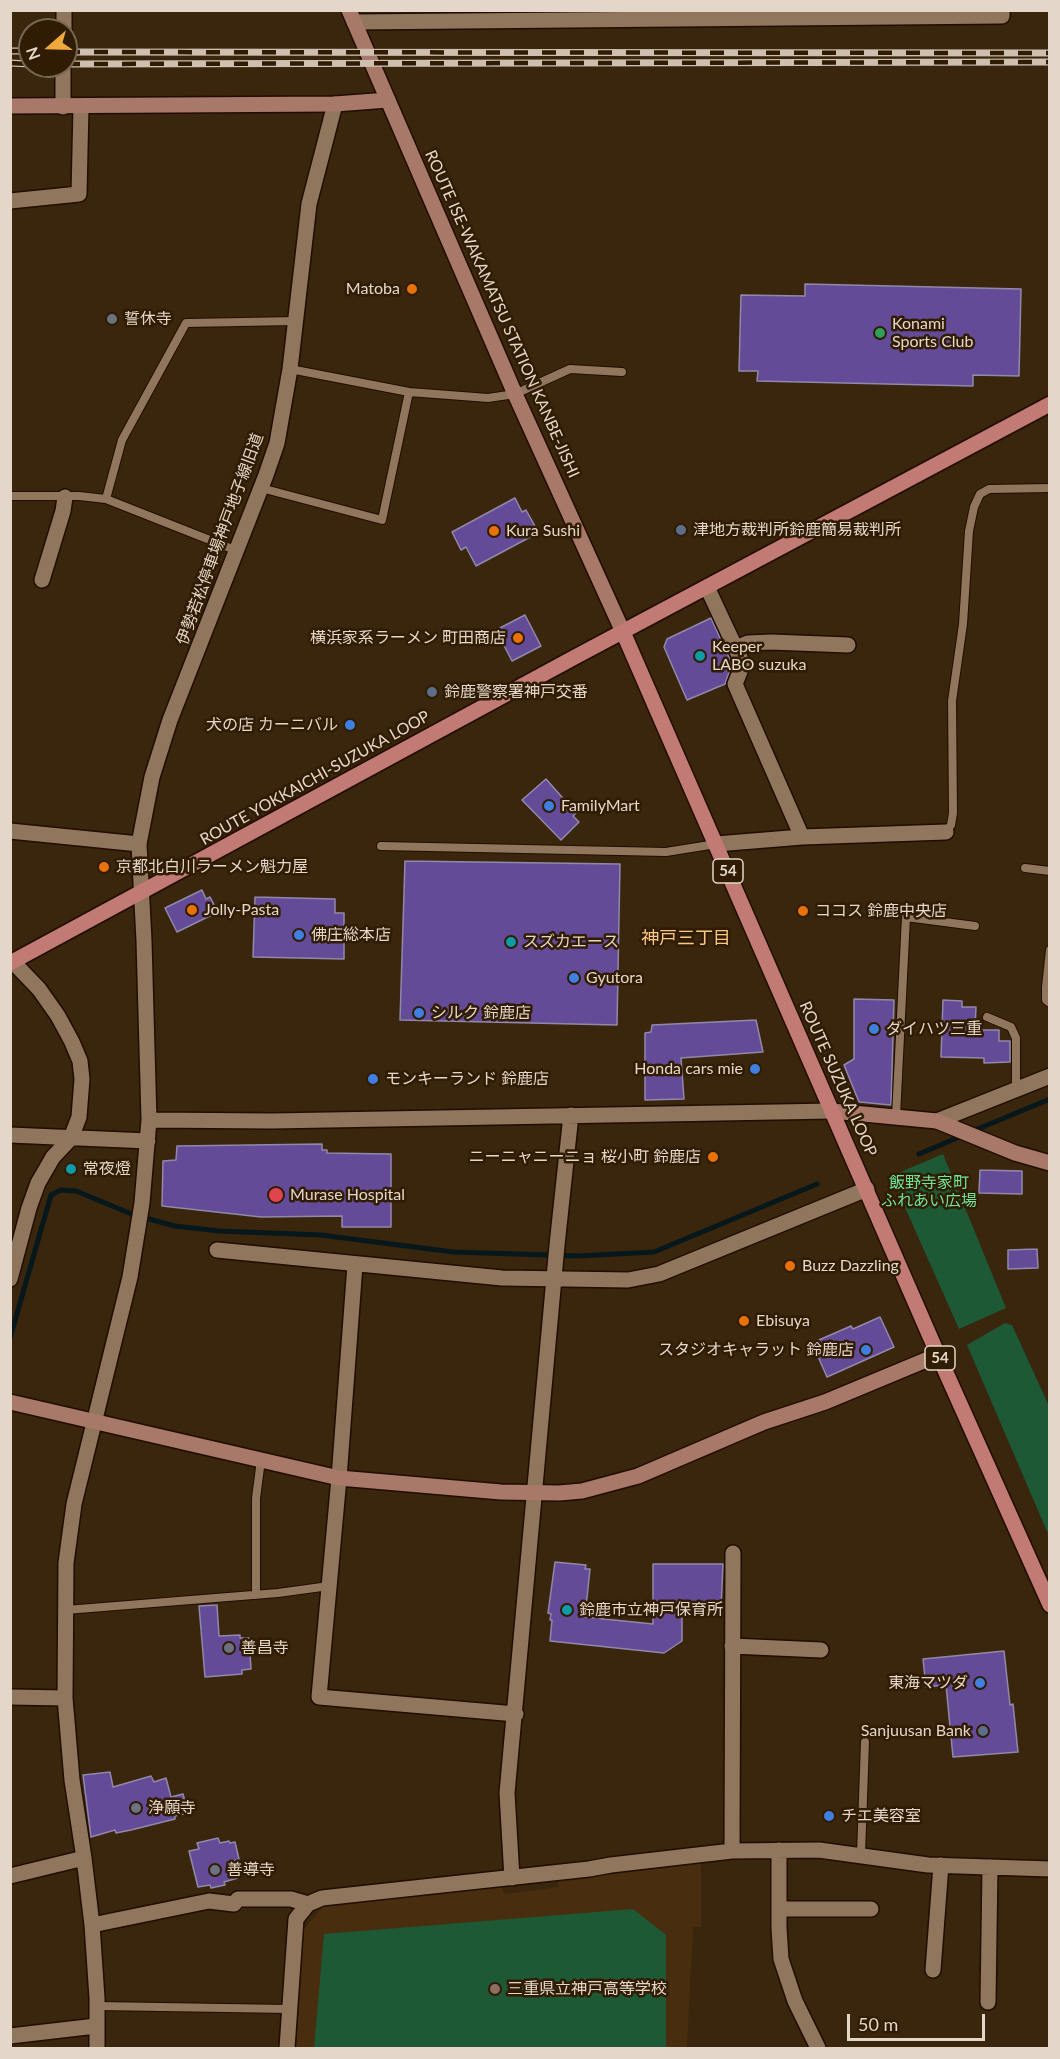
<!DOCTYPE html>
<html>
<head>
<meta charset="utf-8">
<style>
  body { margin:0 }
  #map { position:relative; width:1060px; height:2059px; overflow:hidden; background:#3a250d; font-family:Lato,sans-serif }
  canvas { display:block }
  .frame { position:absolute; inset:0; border:12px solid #e4d6c8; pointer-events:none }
  .north { position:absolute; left:18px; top:18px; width:60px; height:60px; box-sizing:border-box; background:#301b03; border:2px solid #786652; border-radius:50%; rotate:250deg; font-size:16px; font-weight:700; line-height:24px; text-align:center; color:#e4d6c8 }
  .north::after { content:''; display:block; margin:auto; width:21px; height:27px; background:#eea83c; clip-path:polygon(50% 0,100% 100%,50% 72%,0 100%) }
  .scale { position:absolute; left:847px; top:2014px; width:138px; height:27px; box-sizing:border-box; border:3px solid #e4d6c8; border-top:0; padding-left:8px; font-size:18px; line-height:21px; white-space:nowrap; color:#e4d6c8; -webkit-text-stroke:4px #301b03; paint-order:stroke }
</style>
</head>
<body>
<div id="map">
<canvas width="1060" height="2059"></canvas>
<div class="frame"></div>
<div class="north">N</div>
<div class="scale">50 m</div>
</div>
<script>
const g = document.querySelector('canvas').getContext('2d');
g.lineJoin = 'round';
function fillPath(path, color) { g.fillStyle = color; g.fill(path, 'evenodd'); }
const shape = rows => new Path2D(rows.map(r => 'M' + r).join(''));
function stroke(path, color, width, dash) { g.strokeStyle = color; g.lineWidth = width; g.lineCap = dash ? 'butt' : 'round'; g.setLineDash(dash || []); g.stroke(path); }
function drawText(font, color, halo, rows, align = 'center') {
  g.font = font + ' Lato,"Noto Sans JP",sans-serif'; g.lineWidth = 5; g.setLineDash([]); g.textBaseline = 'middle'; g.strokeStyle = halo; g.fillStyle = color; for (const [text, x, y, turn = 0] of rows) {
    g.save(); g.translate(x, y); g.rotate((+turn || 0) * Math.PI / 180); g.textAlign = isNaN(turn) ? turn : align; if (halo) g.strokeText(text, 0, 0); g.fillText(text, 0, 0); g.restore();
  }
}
fillPath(shape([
  [701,1862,701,1927,693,1927,687,2048,296,2048,304,1929,326,1903,502,1885,504,1894,559,1887,557,1878]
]), '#482e0e');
fillPath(shape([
  [943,1154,1006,1308,959,1329,891,1176],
  [1005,1323,1012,1325,1049,1406,1049,1536,967,1345],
  [633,1909,666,1935,666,2048,314,2048,324,1934]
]), '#1d5935');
stroke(shape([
  [973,1131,1050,1099],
  [919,1154,964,1135],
  [10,1338,51,1195,61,1190,76,1191,134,1215,175,1226,219,1231,321,1235,453,1252,579,1256,654,1252,817,1184]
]), '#06181b', 5);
const building = shape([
  [805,284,1021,289,1019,376,973,375,973,386,757,381,758,371,739,371,741,295,805,296,805,284],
  [515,498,522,512,526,510,535,526,531,528,534,535,476,566,466,547,461,550,452,532,515,498],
  [525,615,541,646,512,661,496,630,525,615],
  [711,618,732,664,725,684,687,700,664,647,667,639,711,618],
  [546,779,576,813,573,816,579,822,561,840,522,800,546,779],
  [405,861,620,864,617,1025,400,1020,405,861],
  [202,890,206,899,210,897,218,912,177,932,165,908,202,890],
  [255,897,335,899,335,913,344,913,344,959,253,957,255,897],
  [854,999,894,1000,891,1105,859,1102,844,1065,854,1059,854,999],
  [943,1000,962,1001,962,1007,976,1007,975,1030,999,1030,999,1041,1010,1041,1010,1062,984,1063,984,1058,941,1057,943,1000],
  [756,1020,763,1052,681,1058,684,1099,645,1100,645,1033,651,1032,652,1025,756,1020],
  [322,1144,322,1150,327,1150,327,1153,391,1154,391,1227,342,1227,342,1216,261,1217,162,1206,163,1161,176,1160,177,1146,322,1144],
  [980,1170,1022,1171,1022,1194,979,1193,980,1170],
  [1037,1249,1038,1268,1008,1269,1008,1250,1037,1249],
  [880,1317,894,1347,827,1377,812,1343,851,1326,853,1329,880,1317],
  [555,1562,586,1565,585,1569,590,1569,585,1617,653,1624,653,1564,723,1564,721,1608,682,1608,682,1641,664,1653,550,1641,552,1620,550,1620,551,1614,548,1613,555,1562],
  [217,1605,219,1636,240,1635,240,1638,249,1638,251,1669,242,1670,242,1674,205,1677,199,1606,217,1605],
  [1004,1651,1010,1705,1013,1704,1018,1752,953,1757,946,1685,926,1687,923,1659,1004,1651],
  [110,1772,113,1787,151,1776,154,1782,166,1778,171,1797,183,1794,188,1813,175,1816,175,1819,131,1830,116,1833,115,1830,91,1837,83,1775,110,1772],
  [218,1838,220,1843,229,1841,230,1843,235,1842,239,1859,234,1861,238,1878,224,1882,225,1885,211,1888,210,1885,198,1887,189,1851,199,1849,197,1843,218,1838]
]);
fillPath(building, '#644b98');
stroke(building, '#9189aa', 1.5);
const lane = shape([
  [290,369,409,392,488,398,515,394,570,369,622,372],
  [261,488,382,520,409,392],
  [10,496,79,496,106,499,235,550],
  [106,499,122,440,186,323,296,321],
  [946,832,951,825,953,813,952,701,963,624,969,531,974,507,980,494,989,489,1050,488],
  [381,846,666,852,716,844],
  [1025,868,1050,871],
  [1050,950,1046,987,1046,1000,1050,1003],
  [987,1017,1011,1027,1016,1038,1016,1090],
  [896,1116,906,917,975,926],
  [256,1595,256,1498,261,1460],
  [66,1610,278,1593,329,1586],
  [861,1854,865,1742],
  [97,2006,289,2009]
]);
const street = shape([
  [64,10,64,30],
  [354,22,1002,16,1002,10],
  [63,66,63,107],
  [10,201,79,194,81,107],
  [42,580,63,511,65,497],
  [707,587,743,664,735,684,802,837],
  [736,648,748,643,771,642,848,645],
  [10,831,139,844],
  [716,844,802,837,946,832],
  [149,1120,272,1121,832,1111],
  [937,1121,1050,1076],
  [10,1135,148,1141],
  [217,1250,502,1278,628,1280,659,1274,867,1189],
  [355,1265,339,1478,319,1697,516,1714],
  [10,1279,29,1208,38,1183,53,1157,71,1138,79,1117,82,1079,80,1061,72,1042,58,1016,39,989,13,962],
  [732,1646,821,1650],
  [10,1697,65,1698],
  [779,1850,779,1928,781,1959,795,2001,818,2048],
  [732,1851,733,1553],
  [10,1876,84,1858],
  [512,1878,507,1793,557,1245,571,1115],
  [779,1909,871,1909],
  [92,1925,209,1901,234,1904,238,1899,291,1899,308,1904],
  [933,1970,941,1865],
  [988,2002,990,1867],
  [10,2036,96,2026],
  [97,2048,97,1998,92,1925,84,1858,72,1780,65,1698,66,1563,74,1504,130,1277,142,1203,149,1120,144,941,139,844,152,777,170,720,266,475,277,443,290,369,309,204,335,104],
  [287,2048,296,1919,308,1904,322,1898,589,1869,611,1865,732,1851,819,1850,928,1865,1050,1869]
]);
const secondary = shape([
  [349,10,515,394,623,632],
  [10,106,335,104,388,100],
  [832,1111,937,1121,1015,1153,1050,1163],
  [10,1402,339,1478,501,1492,559,1493,582,1491,638,1476,764,1422,825,1402,938,1355]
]);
const primary = shape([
  [623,632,935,1348,1050,1605],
  [10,963,575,657,1050,404]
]);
stroke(lane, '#210d00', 10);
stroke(street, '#210d00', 18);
stroke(secondary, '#210d00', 18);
stroke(primary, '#210d00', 18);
stroke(lane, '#8f765c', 8);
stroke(street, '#8f765c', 15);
stroke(secondary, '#a87868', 15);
stroke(primary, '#c17a74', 15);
const rail = shape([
  [10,51,30,51],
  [66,52,1050,53],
  [10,63,30,64],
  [66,64,1050,62]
]);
stroke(rail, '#cebfaf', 7);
stroke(rail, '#301b03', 4.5, [14]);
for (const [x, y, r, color] of [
  [412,289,6,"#e8710a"],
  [112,319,6,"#6b7280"],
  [880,333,6,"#2e9e5b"],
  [681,530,6,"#5c6f8a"],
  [494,531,6,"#e8710a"],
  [518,638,6,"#e8710a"],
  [700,656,6,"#0f9aa8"],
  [432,692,6,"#5c6f8a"],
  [350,725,6,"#3f7fe0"],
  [549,806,6,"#3f7fe0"],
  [104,867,6,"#e8710a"],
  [192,910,6,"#e8710a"],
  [803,911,6,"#e8710a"],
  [299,935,6,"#3f7fe0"],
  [511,942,6,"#0f9aa8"],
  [574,978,6,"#3f7fe0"],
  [419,1013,6,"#3f7fe0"],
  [874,1029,6,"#3f7fe0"],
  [755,1069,6,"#3f7fe0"],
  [373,1079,6,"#3f7fe0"],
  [713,1157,6,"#e8710a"],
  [71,1169,6,"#0f9aa8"],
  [276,1195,8,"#e0444e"],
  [790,1266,6,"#e8710a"],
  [744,1321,6,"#e8710a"],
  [866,1350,6,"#3f7fe0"],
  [567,1610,6,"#0f9aa8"],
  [229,1648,6,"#6b7280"],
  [980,1683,6,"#3f7fe0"],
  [983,1731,6,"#5c6f8a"],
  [136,1808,6,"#6b7280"],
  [829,1816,6,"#3f7fe0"],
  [215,1870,6,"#6b7280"],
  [495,1989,6,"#8d6e63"]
]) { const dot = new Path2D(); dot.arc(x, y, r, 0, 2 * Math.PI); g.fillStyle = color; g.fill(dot); stroke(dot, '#301b03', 2); }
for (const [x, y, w] of [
  [728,871,30],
  [940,1358,30]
]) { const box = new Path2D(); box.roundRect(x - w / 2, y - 12, w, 24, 4.5); g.fillStyle = '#301b03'; g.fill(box); stroke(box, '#e4d6c8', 1.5); }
drawText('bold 15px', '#e4d6c8', null, [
  ["54",728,871],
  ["54",940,1358]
]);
drawText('16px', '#e4d6c8', '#301b03', [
  ["Matoba",400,289,"right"],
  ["誓休寺",124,319],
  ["Konami",892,324],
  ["Sports Club",892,342],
  ["津地方裁判所鈴鹿簡易裁判所",693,530],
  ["Kura Sushi",506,531],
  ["横浜家系ラーメン 町田商店",506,638,"right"],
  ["Keeper",712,647],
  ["LABO suzuka",712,665],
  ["鈴鹿警察署神戸交番",444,692],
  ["犬の店 カーニバル",338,725,"right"],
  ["FamilyMart",561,806],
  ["京都北白川ラーメン魁力屋",116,867],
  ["Jolly-Pasta",204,910],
  ["ココス 鈴鹿中央店",815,911],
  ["佛庄総本店",311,935],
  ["スズカエース",523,942],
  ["Gyutora",586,978],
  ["シルク 鈴鹿店",431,1013],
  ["ダイハツ三重",886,1029],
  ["Honda cars mie",743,1069,"right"],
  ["モンキーランド 鈴鹿店",385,1079],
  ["ニーニャニーニョ 桜小町 鈴鹿店",701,1157,"right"],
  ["常夜燈",83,1169],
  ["Murase Hospital",290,1195],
  ["Buzz Dazzling",802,1266],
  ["Ebisuya",756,1321],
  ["スタジオキャラット 鈴鹿店",854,1350,"right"],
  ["鈴鹿市立神戸保育所",579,1610],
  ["善昌寺",241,1648],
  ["東海マツダ",968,1683,"right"],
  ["Sanjuusan Bank",971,1731,"right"],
  ["浄願寺",148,1808],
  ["チエ美容室",841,1816],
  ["善導寺",227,1870],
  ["三重県立神戸高等学校",507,1989]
], 'left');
drawText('16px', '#e4d6c8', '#301b03', [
  ["ROUTE ISE-WAKAMATSU STATION KANBE-JISHI",502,314,66],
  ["伊勢若松停車場神戸地子線旧道",220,539,-70],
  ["ROUTE YOKKAICHI-SUZUKA LOOP",315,778,-29],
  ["ROUTE SUZUKA LOOP",838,1079,66]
]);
drawText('16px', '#6de499', '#301b03', [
  ["飯野寺家町",929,1183],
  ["ふれあい広場",929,1201]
]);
drawText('18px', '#f9c886', '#301b03', [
  ["神戸三丁目",686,938]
]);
</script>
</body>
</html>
